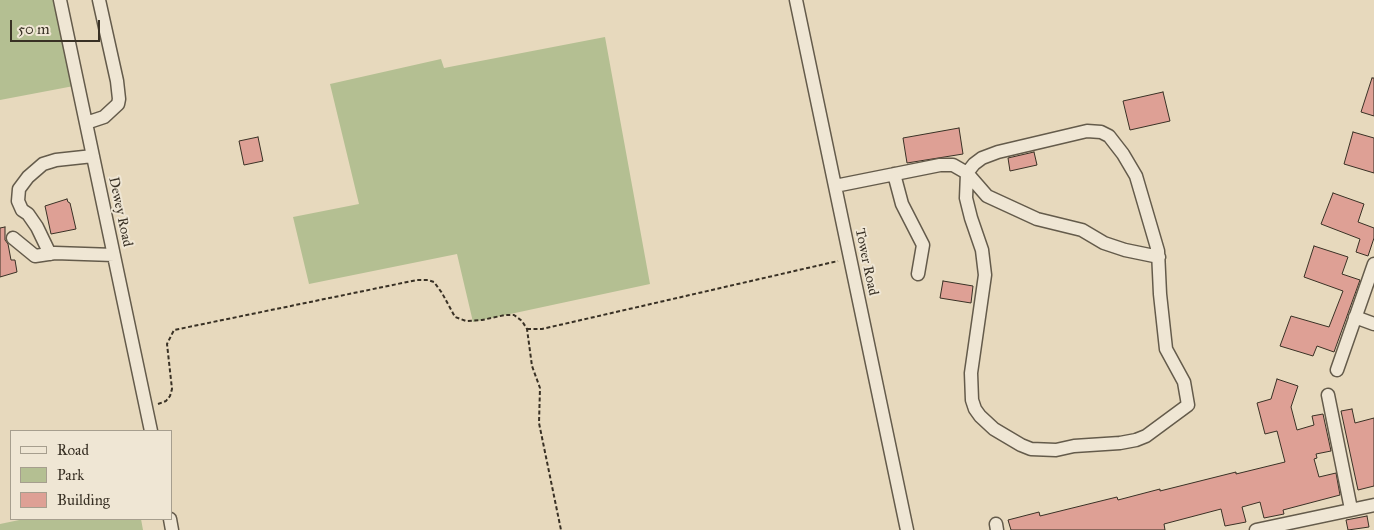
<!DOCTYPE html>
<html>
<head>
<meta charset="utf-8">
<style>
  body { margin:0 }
  #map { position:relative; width:1374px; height:530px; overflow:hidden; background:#e7d9bd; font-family:"IM FELL Great Primer",serif }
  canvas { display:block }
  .legend { position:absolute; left:10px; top:430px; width:162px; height:90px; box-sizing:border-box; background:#efe6d4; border:1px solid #a69e8e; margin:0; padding:6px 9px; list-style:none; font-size:15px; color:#393125 }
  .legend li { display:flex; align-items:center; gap:10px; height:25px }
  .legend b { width:25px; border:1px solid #a69e8e }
  .scale { position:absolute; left:10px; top:20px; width:90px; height:22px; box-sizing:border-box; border:2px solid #393125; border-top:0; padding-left:6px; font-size:15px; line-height:18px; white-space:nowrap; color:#393125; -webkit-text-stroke:4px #efe6d4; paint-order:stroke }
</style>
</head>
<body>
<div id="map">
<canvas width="1374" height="530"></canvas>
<ul class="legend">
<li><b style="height:6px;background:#efe6d4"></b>Road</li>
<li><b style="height:14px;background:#b4bf92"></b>Park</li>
<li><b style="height:14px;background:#dea095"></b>Building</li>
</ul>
<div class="scale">50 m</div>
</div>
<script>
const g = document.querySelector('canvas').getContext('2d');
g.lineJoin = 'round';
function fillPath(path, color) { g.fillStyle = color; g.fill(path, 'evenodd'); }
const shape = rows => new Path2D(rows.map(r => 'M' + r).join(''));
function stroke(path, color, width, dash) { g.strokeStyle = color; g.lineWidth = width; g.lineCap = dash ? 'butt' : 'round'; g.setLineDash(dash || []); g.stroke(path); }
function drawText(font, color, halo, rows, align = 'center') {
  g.font = font + ' "IM FELL Great Primer",serif'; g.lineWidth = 4; g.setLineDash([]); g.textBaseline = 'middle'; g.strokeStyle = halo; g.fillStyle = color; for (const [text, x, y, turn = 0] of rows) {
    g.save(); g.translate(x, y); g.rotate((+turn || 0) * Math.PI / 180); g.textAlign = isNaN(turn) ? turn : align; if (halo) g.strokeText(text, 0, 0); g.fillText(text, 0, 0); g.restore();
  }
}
fillPath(shape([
  [0,0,62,0,79,85,0,100],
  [605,37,650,284,473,322,457,254,309,284,293,217,359,204,330,84,441,59,444,68],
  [24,519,141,519,143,530,0,530,0,524]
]), '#b4bf92');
const building = shape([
  [1372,78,1374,78,1374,116,1361,112,1372,78],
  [1163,92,1170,121,1130,130,1123,101,1163,92],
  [959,128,963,154,907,163,903,138,959,128],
  [1353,132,1374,138,1374,173,1344,164,1353,132],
  [258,137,263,161,244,165,239,141,258,137],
  [1034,152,1037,165,1010,171,1008,158,1034,152],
  [1333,193,1364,204,1358,222,1374,228,1374,238,1368,256,1356,252,1360,239,1321,224,1333,193],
  [67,199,68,202,70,203,76,229,51,234,45,206,67,199],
  [5,227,5,240,8,244,11,260,15,260,17,272,0,277,0,228,5,227],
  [1314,246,1348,257,1342,274,1360,280,1334,352,1317,346,1313,356,1280,346,1291,316,1329,327,1343,291,1304,277,1314,246],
  [943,281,973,286,971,303,940,298,943,281],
  [1277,379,1298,386,1291,407,1297,430,1314,425,1312,416,1323,414,1331,451,1316,454,1317,458,1314,459,1319,477,1336,473,1340,495,1283,510,1284,514,1264,518,1260,502,1242,507,1246,522,1225,526,1221,509,1164,524,1165,530,1011,530,1008,520,1039,512,1040,516,1117,497,1118,500,1160,489,1160,491,1236,472,1236,474,1285,462,1277,431,1265,434,1257,403,1271,399,1277,379],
  [1352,409,1355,423,1374,418,1374,486,1358,490,1341,411,1352,409],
  [1367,516,1369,527,1348,530,1346,520,1367,516]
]);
fillPath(building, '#dea095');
stroke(building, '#393125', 1);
const minor = shape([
  [60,0,151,431],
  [796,0,907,530],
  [86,123,104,117,118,104,119,99,117,81,99,0],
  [967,173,987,196,1037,219,1082,230,1104,243,1125,250,1159,257],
  [894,174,902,204,923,245,918,274],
  [835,186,940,165,953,165,967,173,974,164,982,158,998,152,1087,131,1101,132,1109,136,1123,154,1136,176,1158,251,1160,294,1166,349,1184,382,1188,405,1146,436,1136,440,1120,443,1074,446,1056,450,1031,449,1021,445,994,429,980,416,975,409,972,400,971,373,985,275,982,250,971,218,966,198,967,173],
  [13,238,35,256,55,253,114,255],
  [50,254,37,227,28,214,22,210,18,201,19,189,28,177,43,164,56,160,93,156],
  [1355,317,1374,324],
  [1337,370,1374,264],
  [1328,395,1351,509],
  [170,519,172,530],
  [996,524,997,530],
  [1256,530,1374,505]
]);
stroke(minor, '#645b4b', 15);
stroke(shape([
  [527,329,542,329,838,261],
  [158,404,166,401,170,396,172,389,167,344,174,330,417,280,428,280,434,282,442,293,455,317,466,321,482,320,505,315,514,315,522,321,527,329,532,366,540,388,539,423,561,530]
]), '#393125', 2, [4, 2.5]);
stroke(minor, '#efe6d4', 12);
drawText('14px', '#393125', '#efe6d4', [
  ["Dewey Road",120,212,78],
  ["Tower Road",866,262,78]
]);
</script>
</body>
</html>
